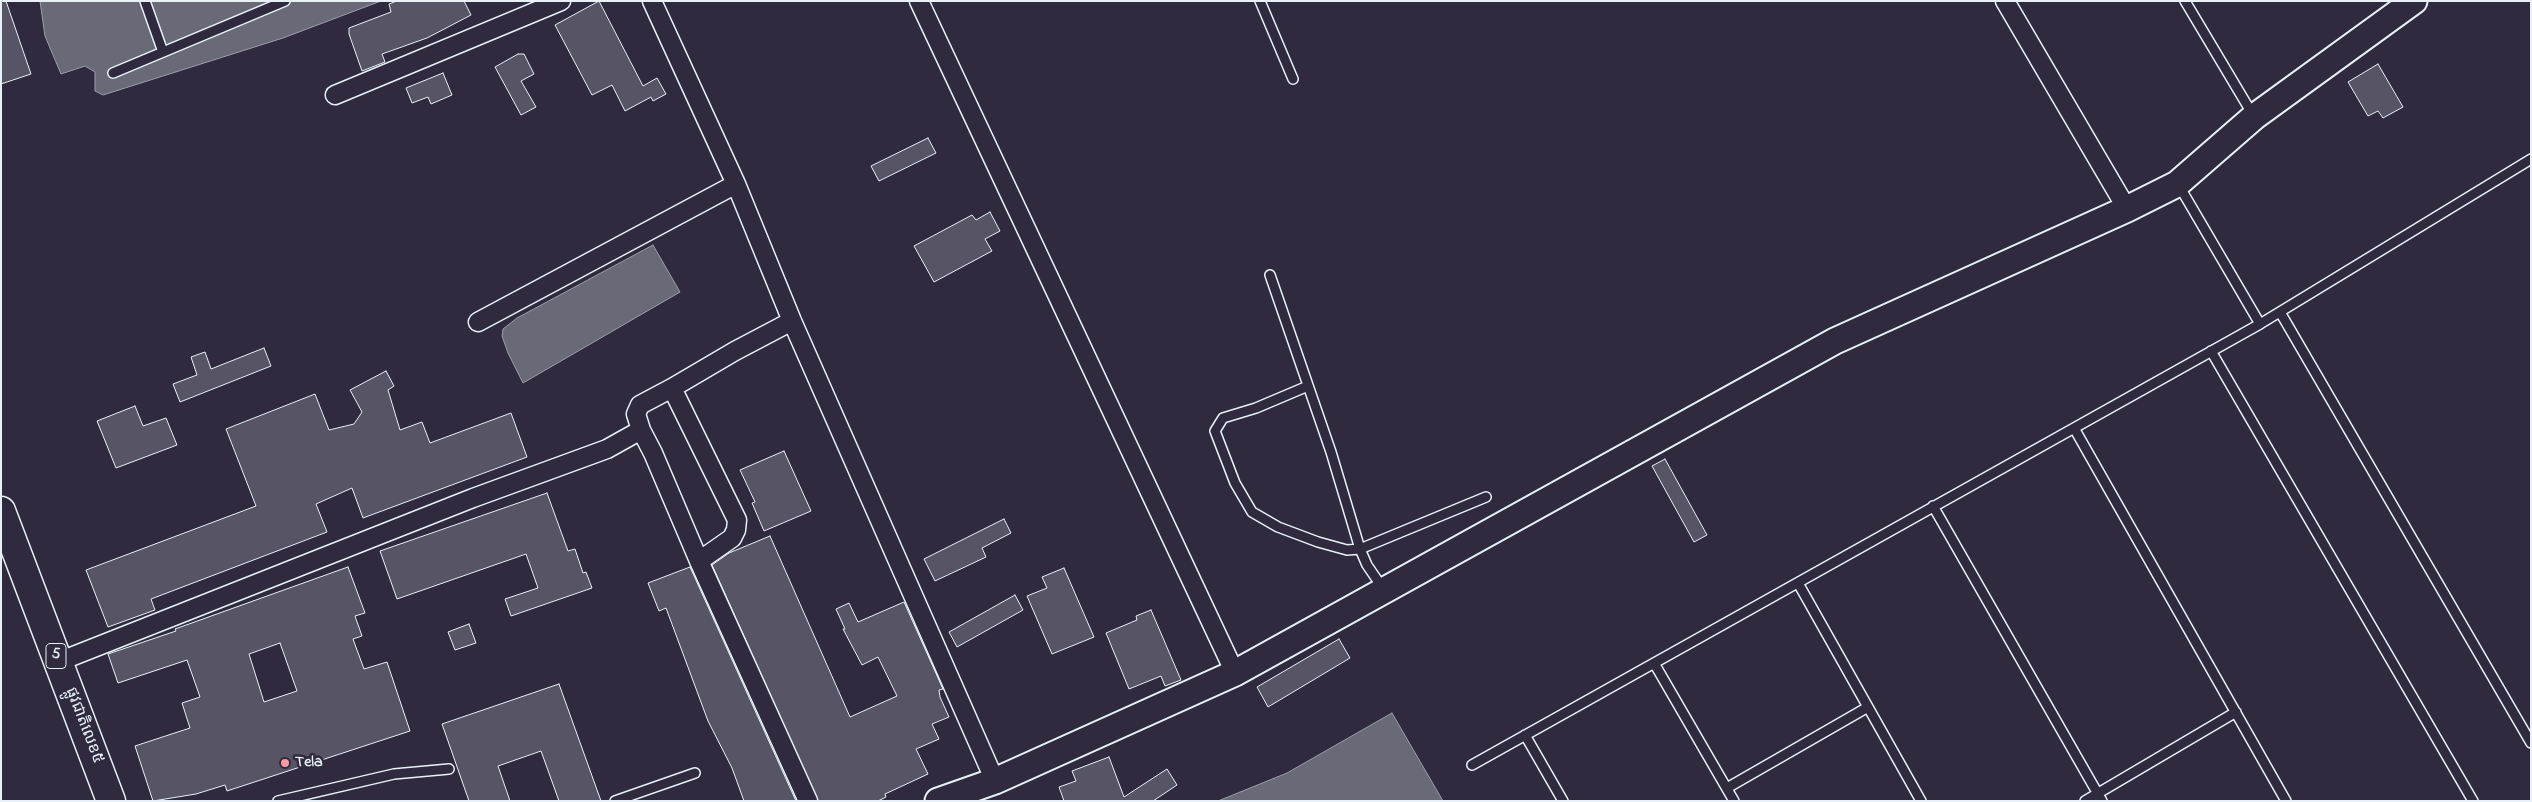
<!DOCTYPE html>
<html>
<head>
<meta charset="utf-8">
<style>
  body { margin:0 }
  #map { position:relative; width:2532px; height:802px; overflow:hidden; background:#2f2a3d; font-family:"Indie Flower",sans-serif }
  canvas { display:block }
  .frame { position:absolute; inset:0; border:2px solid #e8f1f8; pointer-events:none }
</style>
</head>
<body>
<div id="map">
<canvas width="2532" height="802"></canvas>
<div class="frame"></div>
</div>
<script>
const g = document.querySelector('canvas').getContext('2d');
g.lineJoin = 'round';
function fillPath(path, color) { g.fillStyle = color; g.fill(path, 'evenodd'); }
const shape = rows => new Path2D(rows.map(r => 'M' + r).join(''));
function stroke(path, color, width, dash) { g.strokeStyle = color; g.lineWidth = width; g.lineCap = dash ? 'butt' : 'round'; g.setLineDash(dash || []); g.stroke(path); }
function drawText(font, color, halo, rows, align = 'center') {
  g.font = font + ' "Indie Flower","Noto Sans Khmer",sans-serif'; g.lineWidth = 5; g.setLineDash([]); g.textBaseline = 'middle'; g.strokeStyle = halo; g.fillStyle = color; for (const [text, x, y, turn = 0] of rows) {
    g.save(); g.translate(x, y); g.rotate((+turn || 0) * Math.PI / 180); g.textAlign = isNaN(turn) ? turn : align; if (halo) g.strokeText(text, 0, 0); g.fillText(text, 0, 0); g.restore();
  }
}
const water = shape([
  [40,1,381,1,283,38,103,95,95,91,95,72,85,66,61,74,45,36,40,1],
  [653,245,680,292,523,383,508,353,502,336,503,329,517,318,653,245],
  [1392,713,1443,801,1218,801,1287,773,1392,713]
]);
fillPath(water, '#696978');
stroke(water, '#9c9fab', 1);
const building = shape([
  [1,1,6,1,31,74,1,84,1,1],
  [397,1,464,1,471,15,427,38,382,54,385,62,362,71,349,34,349,28,391,12,389,4,397,1],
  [599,1,643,86,657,78,666,94,653,101,651,97,625,111,612,85,592,95,555,25,599,1],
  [518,54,524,54,534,74,521,81,536,107,521,115,495,67,518,54],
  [2378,64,2403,107,2383,118,2378,111,2368,116,2348,82,2378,64],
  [443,73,452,95,431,104,428,97,412,103,406,88,443,73],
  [928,138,936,153,879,181,871,166,928,138],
  [990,212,1000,231,985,239,992,251,934,282,914,246,972,215,976,220,990,212],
  [264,348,271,366,180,402,173,384,197,375,191,357,205,352,211,369,264,348],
  [386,371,394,386,388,390,400,430,422,422,430,443,511,413,527,457,363,518,352,488,316,504,327,532,151,599,155,610,108,627,86,570,256,506,226,429,315,394,329,430,354,424,362,412,350,390,386,371],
  [135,406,143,426,166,418,177,445,116,468,97,421,135,406],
  [784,451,811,511,764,531,752,503,755,502,740,470,784,451],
  [1665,459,1707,535,1694,542,1652,466,1665,459],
  [547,493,568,551,575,549,583,573,586,572,592,588,511,616,505,599,538,588,526,554,397,599,380,551,547,493],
  [1004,519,1011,533,982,548,986,557,935,581,924,559,1004,519],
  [770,536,850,717,897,696,878,657,862,665,843,629,845,629,836,609,849,603,858,622,904,602,943,689,939,690,940,697,949,717,932,724,939,739,916,749,928,774,885,794,886,797,878,801,818,801,712,565,729,553,770,536],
  [348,567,365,613,355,616,362,636,353,639,364,669,387,662,410,731,227,791,225,785,196,794,153,801,135,746,190,728,182,703,200,697,187,660,118,683,108,654,176,631,175,629,348,567],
  [280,643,297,691,264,702,249,654,280,643],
  [690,567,796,801,744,801,732,768,708,721,666,608,659,611,648,583,690,567],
  [1064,568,1094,637,1052,654,1027,596,1047,588,1042,577,1064,568],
  [1015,595,1023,610,957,647,949,632,1015,595],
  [1151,610,1181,680,1165,686,1161,676,1129,689,1106,633,1137,620,1136,616,1151,610],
  [469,624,476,643,455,650,448,632,469,624],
  [1339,639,1350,658,1268,707,1257,687,1339,639],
  [559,684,601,801,559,801,541,751,498,766,510,801,469,801,442,724,559,684],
  [1109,757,1124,797,1167,769,1177,785,1153,801,1064,801,1059,787,1076,781,1072,771,1109,757]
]);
fillPath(building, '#575565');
stroke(building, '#e8f1f8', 1);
const lane = shape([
  [145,1,163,52],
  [1260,1,1293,79],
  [2185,1,2253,115],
  [113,73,285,1],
  [2178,184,2260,324],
  [1270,275,1331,452,1360,549,1486,497],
  [2280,312,2531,743],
  [2211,351,2473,801],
  [1308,386,1256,408,1223,418,1215,431,1235,483,1252,512,1278,527,1318,542,1347,550,1360,549,1367,565,1384,590],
  [2074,428,2286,801],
  [1933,506,2102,801],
  [1798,583,1921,801],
  [1654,663,1734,801],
  [1525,735,1563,801],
  [1472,765,2260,324,2531,159],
  [1727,788,1868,707],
  [278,801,394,774,449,769],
  [615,801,695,773],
  [2085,801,2236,712]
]);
const street = shape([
  [652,1,736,184,792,321,995,781],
  [919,1,1235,673],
  [2005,1,2127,209],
  [335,95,561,1],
  [478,322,736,184],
  [672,388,735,351,792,321],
  [699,561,732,538,736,530,737,520,672,388,640,405,636,414,641,430,653,453,699,561,808,801],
  [58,662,473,498,607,449,641,430]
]);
const secondary = shape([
  [938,801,995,781,1235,673,1835,341,2127,209,2177,184,2254,117,2414,1]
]);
const highway = shape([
  [1,511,111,801]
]);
stroke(lane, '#e8f1f8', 12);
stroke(street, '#e8f1f8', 21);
stroke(secondary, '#e8f1f8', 29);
stroke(highway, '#e8f1f8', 31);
stroke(lane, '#2f2a3d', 9);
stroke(street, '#2f2a3d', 18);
stroke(secondary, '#2f2a3d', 25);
stroke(highway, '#2f2a3d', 28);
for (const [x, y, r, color] of [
  [285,763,5,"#ff9aa2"]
]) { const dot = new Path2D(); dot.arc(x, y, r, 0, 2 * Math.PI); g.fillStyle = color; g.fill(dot); stroke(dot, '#2f2a3d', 2); }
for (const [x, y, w] of [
  [56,656,20]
]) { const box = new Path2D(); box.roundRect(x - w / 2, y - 12.5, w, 25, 4); g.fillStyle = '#2f2a3d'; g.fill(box); stroke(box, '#e8f1f8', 1); }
drawText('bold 15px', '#e8f1f8', null, [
  ["5",56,656]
]);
drawText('16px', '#e8f1f8', '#2f2a3d', [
  ["ផ្លូវជាតិលេខ៥",83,726,69]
]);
drawText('bold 16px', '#e8f1f8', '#2f2a3d', [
  ["Tela",295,763]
], 'left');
</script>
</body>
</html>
